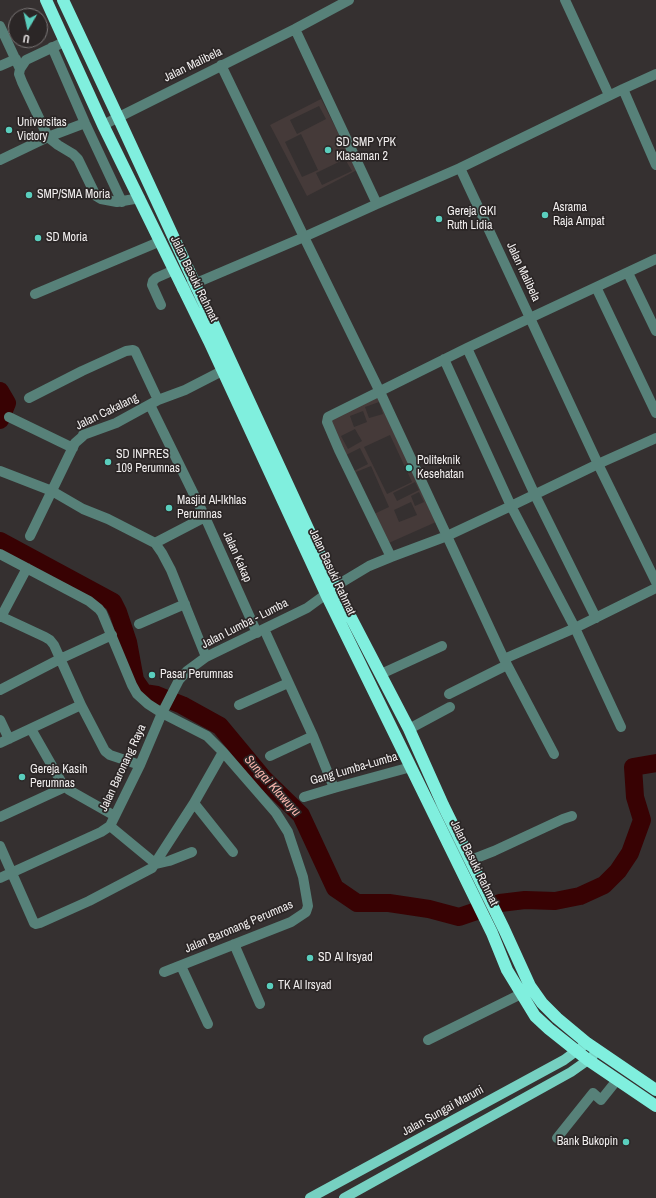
<!DOCTYPE html>
<html>
<head>
<meta charset="utf-8">
<style>
  body { margin:0 }
  #map { position:relative; width:656px; height:1198px; overflow:hidden; background:#353030; font-family:"Archivo Narrow",sans-serif }
  canvas { display:block }
  .north { position:absolute; left:8px; top:8px; width:40px; height:40px; box-sizing:border-box; background:#2b2626; border:1px solid #7a7676; border-radius:50%; rotate:189deg; font-size:11px; font-weight:700; line-height:16px; text-align:center; color:#f1eeee }
  .north::after { content:''; display:block; margin:auto; width:14px; height:18px; background:#5acebd; clip-path:polygon(50% 0,100% 100%,50% 72%,0 100%) }
</style>
</head>
<body>
<div id="map">
<canvas width="656" height="1198"></canvas>
<div class="north">U</div>
</div>
<script>
const g = document.querySelector('canvas').getContext('2d');
g.lineJoin = 'round';
function fillPath(path, color) { g.fillStyle = color; g.fill(path, 'evenodd'); }
const shape = rows => new Path2D(rows.map(r => 'M' + r).join(''));
function stroke(path, color, width, dash) { g.strokeStyle = color; g.lineWidth = width; g.lineCap = dash ? 'butt' : 'round'; g.setLineDash(dash || []); g.stroke(path); }
function drawText(font, color, halo, rows, align = 'center') {
  g.font = font + ' "Archivo Narrow",sans-serif'; g.lineWidth = 3.5; g.setLineDash([]); g.textBaseline = 'middle'; g.strokeStyle = halo; g.fillStyle = color; for (const [text, x, y, turn = 0] of rows) {
    g.save(); g.translate(x, y); g.rotate((+turn || 0) * Math.PI / 180); g.textAlign = isNaN(turn) ? turn : align; if (halo) g.strokeText(text, 0, 0); g.fillText(text, 0, 0); g.restore();
  }
}
fillPath(shape([
  [321,99,357,170,307,196,270,125],
  [319,106,326,119,297,134,290,120],
  [301,134,318,170,302,177,285,142],
  [345,159,352,171,322,185,316,173],
  [379,392,436,522,382,546,324,416],
  [379,402,383,414,369,418,365,407],
  [363,411,367,422,354,427,350,416],
  [355,429,362,441,348,449,341,436],
  [390,435,412,482,387,494,364,447],
  [360,448,368,464,354,471,346,455],
  [371,466,389,507,374,514,356,472],
  [415,482,419,490,397,501,393,493],
  [419,492,424,502,415,506,411,496],
  [411,502,417,515,399,522,394,510]
]), '#453a39');
stroke(shape([
  [0,391,7,403,0,420],
  [0,541,113,602,118,612,128,642,135,680,144,693,157,695,182,705,220,726,264,779,301,815,335,888,357,903,389,903,429,909,459,917,500,903,525,900,555,901,580,896,604,885,618,871,630,853,642,820,635,797,633,767,656,763]
]), '#380203', 18);
stroke(shape([
  [565,0,609,95],
  [0,26,20,69],
  [295,29,377,204],
  [64,42,26,60,20,69,19,74,22,82,48,137,58,145,73,154,78,159,96,196,101,199,117,202,140,198],
  [52,47,85,123,122,202],
  [221,65,304,237,377,204,460,168,530,318,467,348,328,417,327,422,339,450,391,557],
  [0,66,16,59],
  [623,89,656,74],
  [103,125,295,29,349,0],
  [0,160,48,137,85,123],
  [460,168,623,89,656,165],
  [656,259,530,318,598,464,656,438],
  [628,273,656,331],
  [596,287,656,413],
  [182,289,304,237,380,392,447,536,511,506,575,628,656,588],
  [35,294,161,241],
  [161,305,152,285,153,281,156,278,174,270],
  [467,348,535,495,596,618],
  [444,359,511,506,598,464,656,582],
  [29,398,82,371,126,351,133,350,135,351,158,400],
  [150,405,205,517,257,633],
  [9,417,73,448],
  [0,471,52,491,83,509,108,519,155,543,205,517],
  [30,536,75,443,83,436,83,435,116,423,158,400,185,390,222,371],
  [155,543,162,553,171,570,206,657],
  [0,554,89,601,99,609,102,613,132,685,137,694,148,704,162,713,207,736,223,752,276,813,288,832,303,877,308,906,306,912,291,922,164,972],
  [0,616,45,637,50,640,54,645,81,705],
  [1,617,27,568],
  [139,624,185,604],
  [264,629,313,736,334,788],
  [504,659,575,628,621,727],
  [381,674,442,646],
  [0,690,60,659,112,635],
  [449,694,507,665],
  [239,705,288,683],
  [0,720,9,739],
  [31,729,63,785,69,790,115,816],
  [409,729,450,707],
  [0,743,81,705,105,751,110,755,140,765],
  [270,756,313,736],
  [304,797,334,788,411,767],
  [194,803,233,852],
  [0,817,65,787],
  [110,826,156,864],
  [0,846,34,923,36,924,40,923,89,901,152,868,194,803,223,752],
  [471,860,494,851,563,819,572,816],
  [156,864,169,861,192,852],
  [0,878,101,832,110,826,140,765,162,713,179,680,187,671,206,657,307,608,344,581,369,566,391,557,447,536,504,659,554,754],
  [234,944,260,1004],
  [181,966,208,1024],
  [428,1040,521,994],
  [557,1138,593,1093,601,1100,617,1080]
]), '#578179', 10);
stroke(shape([
  [310,1198,564,1060,583,1046],
  [344,1198,571,1072,588,1060,593,1056]
]), '#76d0c1', 10);
stroke(shape([
  [46,0,103,125,209,341,326,594,492,933,507,970,535,1016,549,1029,588,1060,656,1106],
  [63,0,118,117,335,587,409,729,443,805,504,929,530,986,542,1003,557,1018,587,1043,656,1090]
]), '#80efde', 12);
for (const [x, y, r, color] of [
  [9,130,4,"#5acebd"],
  [328,150,4,"#5acebd"],
  [29,195,4,"#5acebd"],
  [545,215,4,"#5acebd"],
  [439,219,4,"#5acebd"],
  [38,238,4,"#5acebd"],
  [108,462,4,"#5acebd"],
  [409,468,4,"#5acebd"],
  [169,508,4,"#5acebd"],
  [152,675,4,"#5acebd"],
  [22,777,4,"#5acebd"],
  [310,958,4,"#5acebd"],
  [270,986,4,"#5acebd"],
  [626,1142,4,"#5acebd"]
]) { const dot = new Path2D(); dot.arc(x, y, r, 0, 2 * Math.PI); g.fillStyle = color; g.fill(dot); stroke(dot, '#2b2626', 1.5); }
drawText('12px', '#f1eeee', '#2b2626', [
  ["Jalan Malibela",193,65,-26],
  ["Jalan Malibela",523,272,65],
  ["Jalan Basuki Rahmat",194,279,64],
  ["Jalan Cakalang",107,412,-26],
  ["Jalan Kakap",237,557,66],
  ["Jalan Basuki Rahmat",332,572,65],
  ["Jalan Lumba - Lumba",245,624,-27],
  ["Jalan Baronang Raya",123,768,-65],
  ["Gang Lumba-Lumba",354,769,-16],
  ["Jalan Basuki Rahmat",474,863,64],
  ["Jalan Baronang Perumnas",239,927,-23],
  ["Jalan Sungai Maruni",443,1111,-29]
]);
drawText('12px', '#f1eeee', '#2b2626', [
  ["Universitas",17,123],
  ["Victory",17,137],
  ["SD SMP YPK",336,143],
  ["Klasaman 2",336,157],
  ["SMP/SMA Moria",37,195],
  ["Asrama",553,208],
  ["Raja Ampat",553,222],
  ["Gereja GKI",447,212],
  ["Ruth Lidia",447,226],
  ["SD Moria",46,238],
  ["SD INPRES",116,455],
  ["109 Perumnas",116,469],
  ["Politeknik",417,461],
  ["Kesehatan",417,475],
  ["Masjid Al-Ikhlas",177,501],
  ["Perumnas",177,515],
  ["Pasar Perumnas",160,675],
  ["Gereja Kasih",30,770],
  ["Perumnas",30,784],
  ["SD Al Irsyad",318,958],
  ["TK Al Irsyad",278,986],
  ["Bank Bukopin",618,1142,"right"]
], 'left');
drawText('italic 13px', '#fbb6ae', '#2b2626', [
  ["Sungai Klawuyu",272,786,48]
]);
</script>
</body>
</html>
